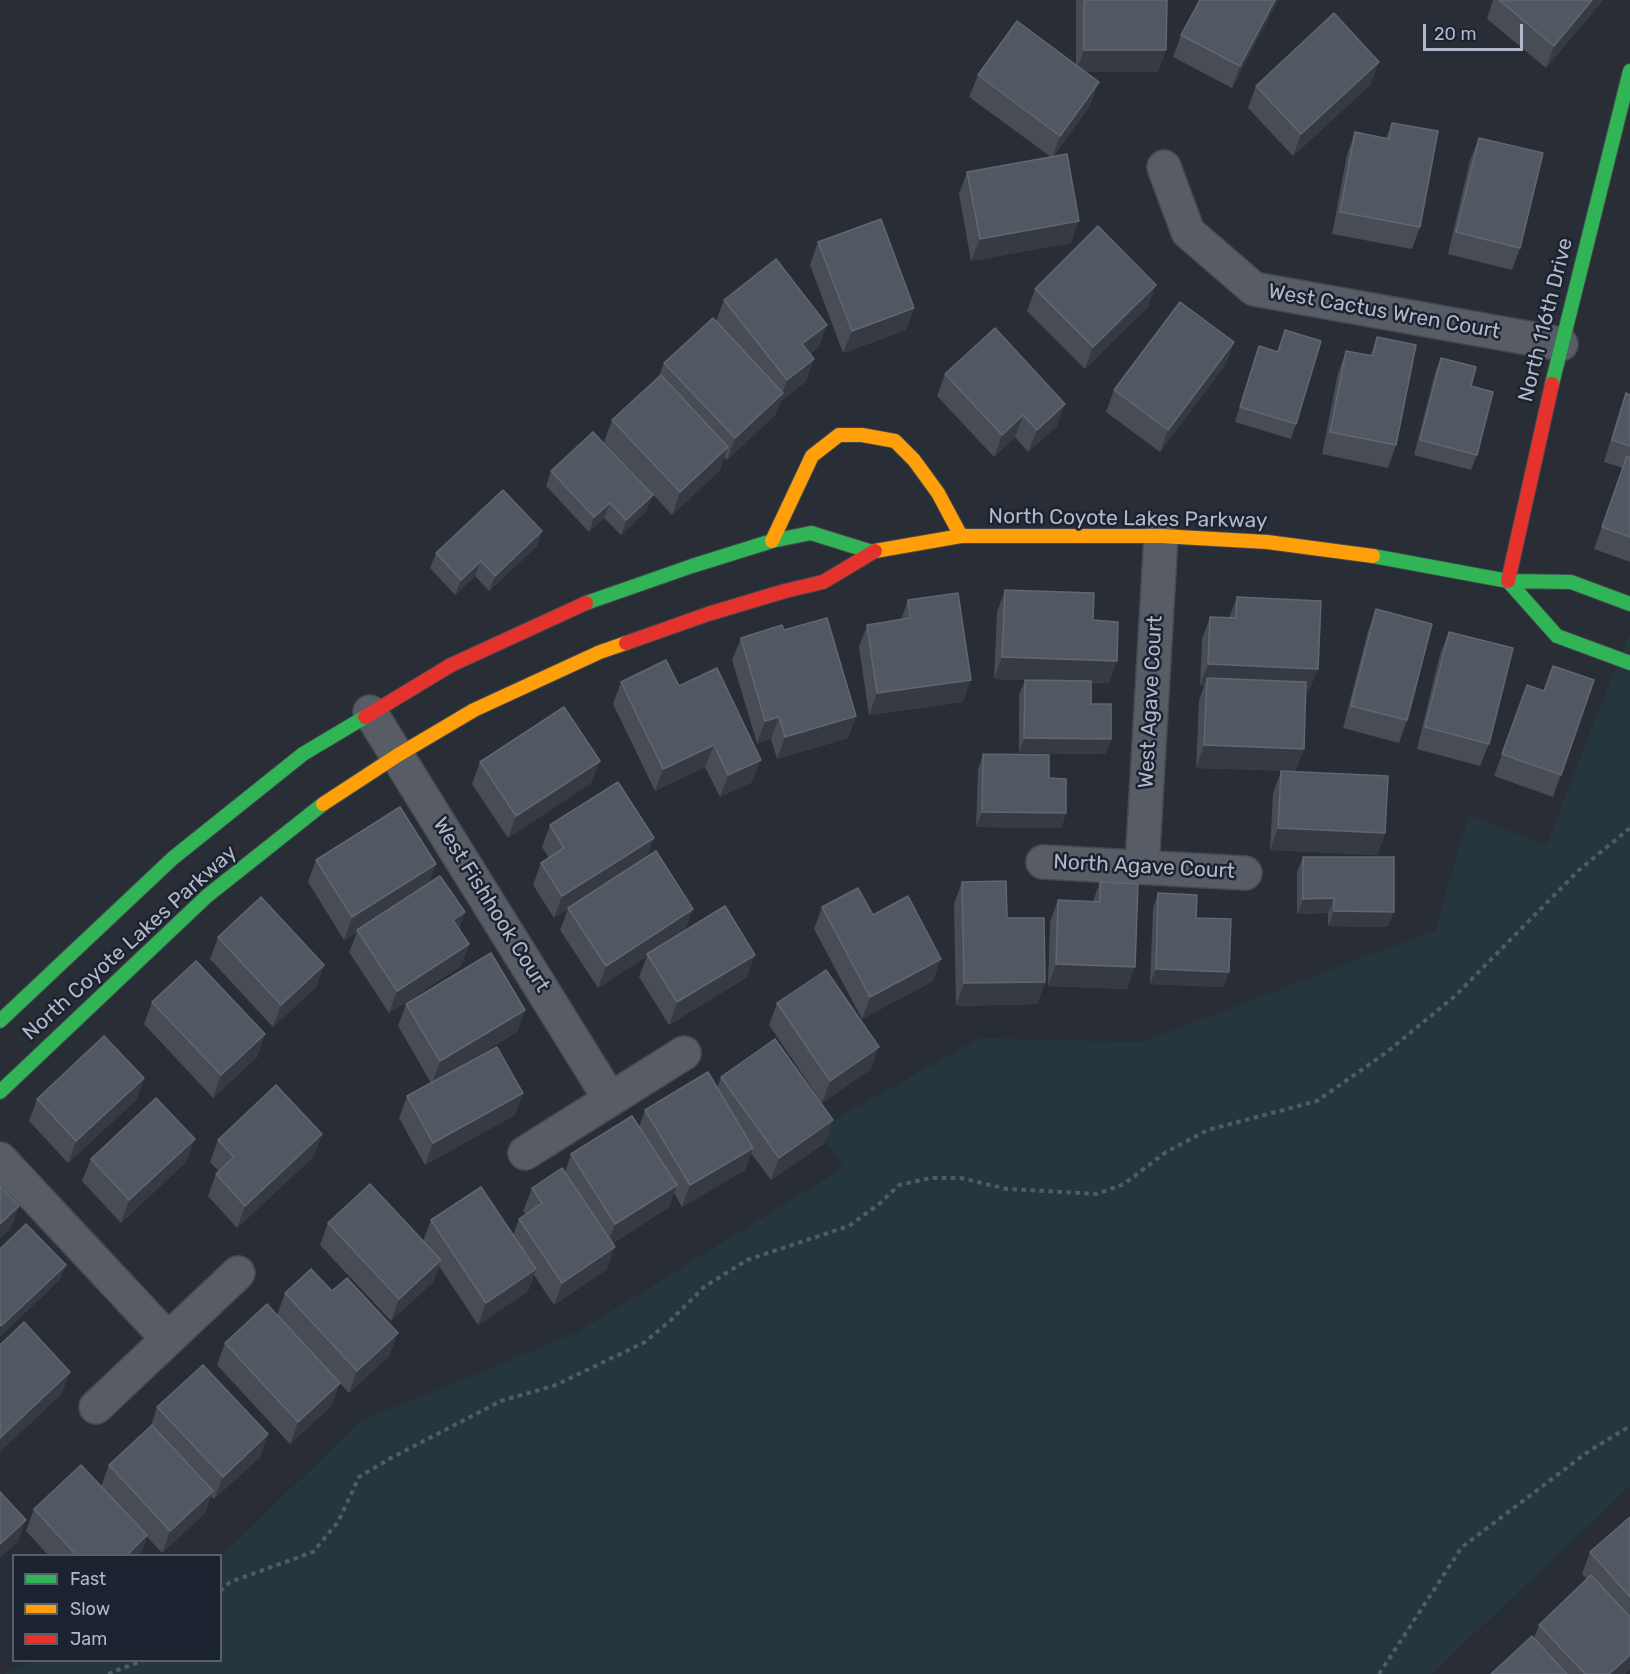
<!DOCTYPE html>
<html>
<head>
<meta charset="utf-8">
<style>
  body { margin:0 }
  #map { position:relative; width:1630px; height:1674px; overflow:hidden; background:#282d36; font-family:Rubik,sans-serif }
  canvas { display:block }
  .legend { position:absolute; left:12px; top:1554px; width:210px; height:108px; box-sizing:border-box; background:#1b2331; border:2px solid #575f6d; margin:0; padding:8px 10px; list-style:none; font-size:18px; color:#b1b9c8 }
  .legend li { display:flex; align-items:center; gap:12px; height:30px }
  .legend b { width:30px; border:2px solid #575f6d }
  .scale { position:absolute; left:1423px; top:24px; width:100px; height:27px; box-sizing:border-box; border:3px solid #b1b9c8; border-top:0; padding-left:8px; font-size:18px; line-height:21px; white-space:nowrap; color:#b1b9c8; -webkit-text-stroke:4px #1b2331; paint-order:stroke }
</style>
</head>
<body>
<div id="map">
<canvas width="1630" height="1674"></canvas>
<ul class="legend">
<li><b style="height:8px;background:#30b455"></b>Fast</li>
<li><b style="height:8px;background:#ff9f0a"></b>Slow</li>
<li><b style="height:8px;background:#e5322d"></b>Jam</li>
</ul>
<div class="scale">20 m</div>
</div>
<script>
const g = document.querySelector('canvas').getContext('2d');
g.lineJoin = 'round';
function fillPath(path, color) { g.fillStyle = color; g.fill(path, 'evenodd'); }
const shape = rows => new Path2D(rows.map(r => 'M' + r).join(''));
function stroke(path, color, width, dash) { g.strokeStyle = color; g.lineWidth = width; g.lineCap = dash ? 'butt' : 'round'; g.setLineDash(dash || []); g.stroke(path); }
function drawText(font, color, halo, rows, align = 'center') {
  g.font = font + ' Rubik,sans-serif'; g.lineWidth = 5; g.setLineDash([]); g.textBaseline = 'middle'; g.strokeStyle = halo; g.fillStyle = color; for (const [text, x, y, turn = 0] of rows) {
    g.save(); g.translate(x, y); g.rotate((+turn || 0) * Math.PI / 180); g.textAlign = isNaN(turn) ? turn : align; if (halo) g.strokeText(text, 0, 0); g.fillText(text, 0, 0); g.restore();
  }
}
fillPath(shape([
  [1628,636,1630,637,1630,1486,1432,1674,4,1674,32,1661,220,1660,221,1556,361,1421,576,1333,843,1168,818,1129,979,1038,1142,1042,1435,930,1469,815,1546,846]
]), '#25373c');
const street = shape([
  [1164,167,1188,232,1254,289,1561,344],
  [370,712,610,1099],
  [1043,862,1245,873],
  [1142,867,1161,536],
  [525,1153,684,1053],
  [0,1159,168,1339],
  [96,1407,238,1273]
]);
const fast = shape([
  [1552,384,1630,71],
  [1373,556,1508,581,1571,582,1630,604],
  [1508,581,1557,636,1630,663],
  [586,603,692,566,772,541,811,533,872,552],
  [0,1021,173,858,303,754,365,717],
  [0,1092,207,896,323,804]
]);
const slow = shape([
  [772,541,812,456,839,435,862,435,895,441,914,460,938,493,961,536],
  [875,551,961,536,1161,536,1267,542,1373,556],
  [323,804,398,755,474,710,600,652,626,643]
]);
const jam = shape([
  [1508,581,1552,384],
  [626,643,708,614,785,591,823,582,875,551],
  [365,717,451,665,586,603]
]);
stroke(street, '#44484f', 36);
stroke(fast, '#44484f', 16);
stroke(slow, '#44484f', 16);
stroke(jam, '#44484f', 16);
stroke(shape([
  [220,1591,230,1582,313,1552,338,1522,359,1477,391,1458,501,1401,556,1385,645,1342,671,1320,704,1287,747,1260,849,1226,879,1204,899,1185,931,1178,961,1178,1007,1189,1097,1194,1124,1184,1166,1152,1208,1130,1317,1101,1387,1052,1455,996,1579,870,1630,828],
  [108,1674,144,1660],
  [1379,1674,1462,1547,1589,1451,1630,1426]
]), '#555b62', 4, [4.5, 4.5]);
stroke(street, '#585c64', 33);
stroke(fast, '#30b455', 14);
stroke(slow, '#ff9f0a', 14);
stroke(jam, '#e5322d', 14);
fillPath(shape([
  [1076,0,1167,0,1166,50,1158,72,1086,72,1091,104,1053,157,1071,243,971,261,959,194,967,172,1051,157,969,97,978,75,1076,65],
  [1200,0,1278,0,1232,88,1173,57,1181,35],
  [1493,0,1603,0,1546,68,1487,19],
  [1371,84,1293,156,1248,108,1256,86],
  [1392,123,1420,227,1412,249,1332,234,1347,155,1355,132,1386,138],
  [1479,138,1520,248,1512,270,1448,254,1470,160],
  [818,242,914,308,906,330,843,353,810,265],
  [1035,289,1148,307,1085,369,1027,311],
  [724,300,819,347,810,354,806,381,780,402,775,415,727,460,724,458,720,470,672,515,604,442,612,420,659,376,664,363,716,321],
  [1285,330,1296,424,1291,439,1235,422,1259,346,1278,352],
  [1377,337,1396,445,1388,468,1322,454,1338,373,1346,351,1370,356],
  [1234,342,1226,364,1160,452,1106,412,1114,390],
  [1441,358,1471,386,1477,455,1471,470,1414,455,1435,373],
  [945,374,1057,426,1028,452,1015,437,994,457,937,396],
  [1626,393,1630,395,1630,562,1594,549,1623,468,1604,462,1618,416],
  [551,471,647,510,621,535,604,518,589,532,546,486],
  [542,531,537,546,489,591,475,576,455,595,430,568,436,553],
  [1005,590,1093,620,1109,683,1091,683,1091,704,1111,739,1105,754,1019,753,1019,695,1025,680,994,679,997,612],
  [1237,597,1309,691,1305,691,1304,749,1295,771,1196,768,1199,700,1204,686,1200,686,1202,639,1210,617,1229,618],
  [908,600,963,702,869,715,859,647,867,625,901,620],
  [1376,609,1407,720,1399,743,1343,728,1368,631],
  [784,630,856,716,848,738,777,759,771,739,757,743,732,660,741,638],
  [1449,632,1489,744,1480,766,1417,749,1440,654],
  [1594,680,1553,797,1494,776,1527,685,1544,691],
  [621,682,679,686,752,782,720,797,705,767,655,791,613,704],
  [983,754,1049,778,1066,813,1061,828,976,827,978,769],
  [480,762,591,783,508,838,472,784],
  [1281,771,1385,833,1377,855,1270,850,1273,793],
  [550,825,647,857,685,931,747,977,669,1025,639,977,647,956,598,988,560,930,568,909,554,918,533,885,541,863,549,858,542,847],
  [1303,857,1388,927,1328,926,1328,913,1297,914,1297,872],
  [316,860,429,883,465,912,459,928,469,944,461,966,389,1013,349,952,357,932,344,940,308,882],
  [962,882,1007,918,1045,982,1037,1004,956,1006,954,904],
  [1100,882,1127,989,1048,986,1050,922,1058,900,1093,901],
  [1158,893,1196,918,1224,987,1150,984,1153,908],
  [822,907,873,915,933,981,862,1019,814,929],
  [218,937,324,965,316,987,273,1027,210,959],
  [152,1002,265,1034,257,1057,213,1098,144,1024],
  [777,1003,871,1069,822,1103,769,1025],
  [406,1004,525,1010,517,1032,453,1071,523,1093,515,1115,425,1165,399,1118,407,1096,431,1083,398,1026],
  [721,1077,825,1143,771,1180,751,1153,745,1170,682,1207,674,1193,669,1207,613,1243,607,1269,554,1305,534,1275,528,1291,478,1325,439,1266,433,1282,391,1321,320,1245,328,1223,423,1241,431,1220,513,1235,519,1219,526,1214,523,1211,532,1188,565,1172,571,1154,639,1127,645,1110,717,1088],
  [144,1078,136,1100,68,1163,29,1121,37,1099],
  [322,1134,314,1156,237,1228,208,1196,216,1174,219,1171,210,1162,218,1140],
  [91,1159,187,1161,121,1223,82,1181],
  [285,1293,390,1355,349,1393,277,1315],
  [225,1343,332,1405,290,1444,217,1365],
  [157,1407,268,1434,260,1457,214,1499,211,1496,205,1513,162,1553,147,1537,140,1556,49,1556,26,1531,34,1509,101,1486,109,1465,151,1426],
  [1630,1517,1630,1669,1625,1674,1491,1674,1534,1638,1539,1625,1587,1579,1582,1574,1590,1552]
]), '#474c55');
fillPath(shape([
  [1275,0,1278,0,1232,88,1240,66],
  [1592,0,1603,0,1546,68,1554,46],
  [1084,50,1166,50,1158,72,1076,72],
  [1379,62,1371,84,1293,156,1301,134],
  [1099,82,1091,104,1052,158,1060,136],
  [1079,221,1071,243,971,261,980,239],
  [1156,285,1148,307,1085,369,1093,347],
  [914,308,906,330,843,353,852,331],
  [827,325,819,347,794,366,802,344],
  [1234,342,1226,364,1160,452,1168,430],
  [814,359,806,381,780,402,775,415,727,460,735,438,782,394,787,380],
  [1065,404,1057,426,1028,452,1037,430],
  [1023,415,1015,437,994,457,1002,435],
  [728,447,720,470,672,515,680,492],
  [653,495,647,510,621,535,626,520],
  [610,503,604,518,589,532,594,517],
  [542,531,537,546,489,591,495,576],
  [481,561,475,576,455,595,461,580],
  [1002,657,1117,661,1109,683,994,679],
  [1208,664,1318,669,1309,691,1206,686,1207,678,1204,686,1200,686],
  [971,680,963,702,869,715,877,693],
  [856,716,848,738,777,759,785,737],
  [779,717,771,739,757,743,765,721],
  [1024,738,1111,739,1105,754,1019,753],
  [714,745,705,767,655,791,663,769],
  [1204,745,1304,749,1295,771,1196,768],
  [761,760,752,782,720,797,728,775],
  [600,761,591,783,508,838,516,816],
  [982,812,1066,813,1061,828,976,827],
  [1278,828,1385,833,1377,855,1270,850],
  [654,838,646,860,554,918,562,896],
  [436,864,428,887,357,930,357,932,344,940,352,917],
  [1334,898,1328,913,1297,914,1303,899],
  [693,909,685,931,647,954,647,956,598,988,606,966],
  [1334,911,1394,912,1388,927,1328,926],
  [465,912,456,934,453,920],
  [469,944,461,966,389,1013,397,991],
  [755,955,747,977,669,1025,677,1002],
  [941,959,933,981,862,1019,870,997],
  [1056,964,1135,967,1127,989,1048,986],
  [324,965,316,987,273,1027,281,1005],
  [1156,969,1229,972,1224,987,1150,984],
  [1045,982,1037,1004,956,1006,964,983],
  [525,1010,517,1032,432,1084,440,1061],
  [265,1034,257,1057,213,1098,221,1075],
  [879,1047,871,1069,822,1103,830,1081],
  [144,1078,136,1100,68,1163,76,1141],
  [523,1093,515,1115,425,1165,433,1143],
  [833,1120,825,1143,771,1180,779,1158],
  [322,1134,314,1156,237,1228,245,1206],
  [195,1139,187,1161,121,1223,129,1200],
  [753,1148,745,1170,682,1207,690,1185],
  [677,1185,669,1207,607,1246,615,1224],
  [19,1206,11,1228,0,1239,0,1224],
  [615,1247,607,1269,554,1305,562,1283],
  [441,1260,433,1282,391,1321,399,1299],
  [66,1265,60,1280,0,1337,0,1330,1,1326],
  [536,1269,528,1291,478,1325,486,1303],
  [398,1333,390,1355,349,1393,357,1371],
  [70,1372,62,1394,0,1452,0,1438],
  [340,1383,332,1405,290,1444,298,1422],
  [268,1434,260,1457,214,1499,223,1477],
  [213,1491,205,1513,162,1553,170,1531],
  [26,1520,18,1542,0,1558,0,1544],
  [147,1535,140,1556,126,1556],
  [1630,1655,1630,1669,1625,1674,1609,1674]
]), '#363b43');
const building = shape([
  [1084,0,1167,0,1166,50,1084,50,1084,0],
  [1200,0,1275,0,1240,66,1181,35,1200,0],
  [1499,0,1592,0,1554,46,1499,0],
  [1334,13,1379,62,1301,134,1256,86,1334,13],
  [1017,21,1099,82,1060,136,978,75,1017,21],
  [1392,123,1438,131,1420,227,1340,212,1355,132,1389,139,1392,123],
  [1479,138,1543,153,1520,248,1456,232,1479,138],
  [1067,154,1079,221,980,239,967,172,1067,154],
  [881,219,914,308,852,331,818,242,881,219],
  [1098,226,1156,285,1093,347,1035,289,1098,226],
  [776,259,827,325,802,344,814,359,787,380,724,300,776,259],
  [1180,302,1234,342,1168,430,1114,390,1180,302],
  [713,318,783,393,735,438,664,363,713,318],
  [995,328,1065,404,1037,430,1023,415,1002,435,945,374,995,328],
  [1285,330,1321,341,1296,424,1240,407,1259,346,1278,352,1285,330],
  [1377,337,1416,345,1396,445,1330,432,1346,351,1373,356,1377,337],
  [1441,358,1476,367,1471,386,1493,392,1477,455,1420,440,1441,358],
  [661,375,728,447,680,492,612,420,661,375],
  [1626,393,1630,395,1630,446,1612,440,1626,393],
  [593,432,653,495,626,520,610,503,594,517,551,471,593,432],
  [1627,456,1630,457,1630,537,1602,527,1627,456],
  [503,490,542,531,495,576,481,561,461,580,436,553,503,490],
  [1005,590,1094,593,1093,620,1118,622,1117,661,1002,657,1005,590],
  [958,593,971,680,877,693,867,625,910,618,908,600,958,593],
  [1237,597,1321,601,1318,669,1208,664,1210,617,1236,618,1237,597],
  [1376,609,1432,624,1407,720,1351,706,1376,609],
  [827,618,856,716,785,737,779,717,765,721,741,638,782,625,784,630,827,618],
  [1449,632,1513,648,1489,744,1425,727,1449,632],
  [666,660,679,686,717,668,761,760,728,775,714,745,663,769,621,682,666,660],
  [1553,666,1594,680,1561,775,1502,754,1527,685,1544,691,1553,666],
  [1207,678,1306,682,1304,749,1204,745,1207,678],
  [1025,680,1091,681,1091,704,1111,704,1111,739,1024,738,1025,680],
  [564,707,600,761,516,816,480,762,564,707],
  [983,754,1049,755,1049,778,1066,779,1066,813,982,812,983,754],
  [1281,771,1388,776,1385,833,1278,828,1281,771],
  [618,782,654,838,562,896,541,863,564,848,550,825,618,782],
  [400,807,436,864,352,917,316,860,400,807],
  [656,851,693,909,606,966,568,908,656,851],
  [1303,857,1394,857,1394,912,1334,911,1334,898,1303,899,1303,857],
  [440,876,465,912,453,920,469,944,397,991,357,930,440,876],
  [1006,881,1007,918,1044,918,1045,982,964,983,962,882,1006,881],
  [1100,882,1138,884,1135,967,1056,964,1058,900,1100,902,1100,882],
  [858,888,873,915,908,896,941,959,870,997,822,907,858,888],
  [1158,893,1197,895,1196,918,1231,919,1229,972,1156,969,1158,893],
  [261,897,324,965,281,1005,218,937,261,897],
  [725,906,755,955,677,1002,647,954,725,906],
  [491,953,525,1010,440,1061,406,1004,491,953],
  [196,961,265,1034,221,1075,152,1002,196,961],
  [826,970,879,1047,830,1081,777,1003,826,970],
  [104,1036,144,1078,76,1141,37,1099,104,1036],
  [775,1039,833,1120,779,1158,721,1077,775,1039],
  [497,1047,523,1093,433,1143,407,1096,497,1047],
  [708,1072,753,1148,690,1185,645,1110,708,1072],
  [276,1085,322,1134,245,1206,216,1174,234,1157,218,1140,276,1085],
  [156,1098,195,1139,129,1200,91,1159,156,1098],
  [632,1116,677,1185,615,1224,571,1154,632,1116],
  [562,1168,615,1247,562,1283,519,1219,542,1203,532,1188,562,1168],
  [370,1184,441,1260,399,1299,328,1223,370,1184],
  [0,1185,19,1206,0,1224,0,1185],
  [481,1187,536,1269,486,1303,431,1220,481,1187],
  [26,1224,66,1265,1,1326,0,1324,0,1249,26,1224],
  [311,1269,332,1291,347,1278,398,1333,357,1371,285,1293,311,1269],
  [267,1304,340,1383,298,1422,225,1343,267,1304],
  [24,1322,70,1372,0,1438,0,1345,24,1322],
  [203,1365,268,1434,223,1477,157,1407,203,1365],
  [152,1425,213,1491,170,1531,109,1465,152,1425],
  [81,1465,147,1535,126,1556,77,1556,34,1509,81,1465],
  [0,1492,26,1520,0,1544,0,1492],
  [1630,1517,1630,1597,1590,1552,1630,1517],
  [1591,1575,1630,1617,1630,1655,1609,1674,1585,1674,1539,1625,1591,1575],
  [1532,1636,1567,1674,1491,1674,1532,1636]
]);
fillPath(building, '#525861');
stroke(building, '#616771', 1.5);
drawText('21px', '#b1b9c8', '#1b2331', [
  ["West Cactus Wren Court",1384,312,10],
  ["North 116th Drive",1546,320,-76],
  ["North Coyote Lakes Parkway",1128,519,1],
  ["West Agave Court",1151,702,-87],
  ["North Agave Court",1144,867,3],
  ["West Fishhook Court",491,905,58],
  ["North Coyote Lakes Parkway",130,943,-42]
]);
</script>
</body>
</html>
